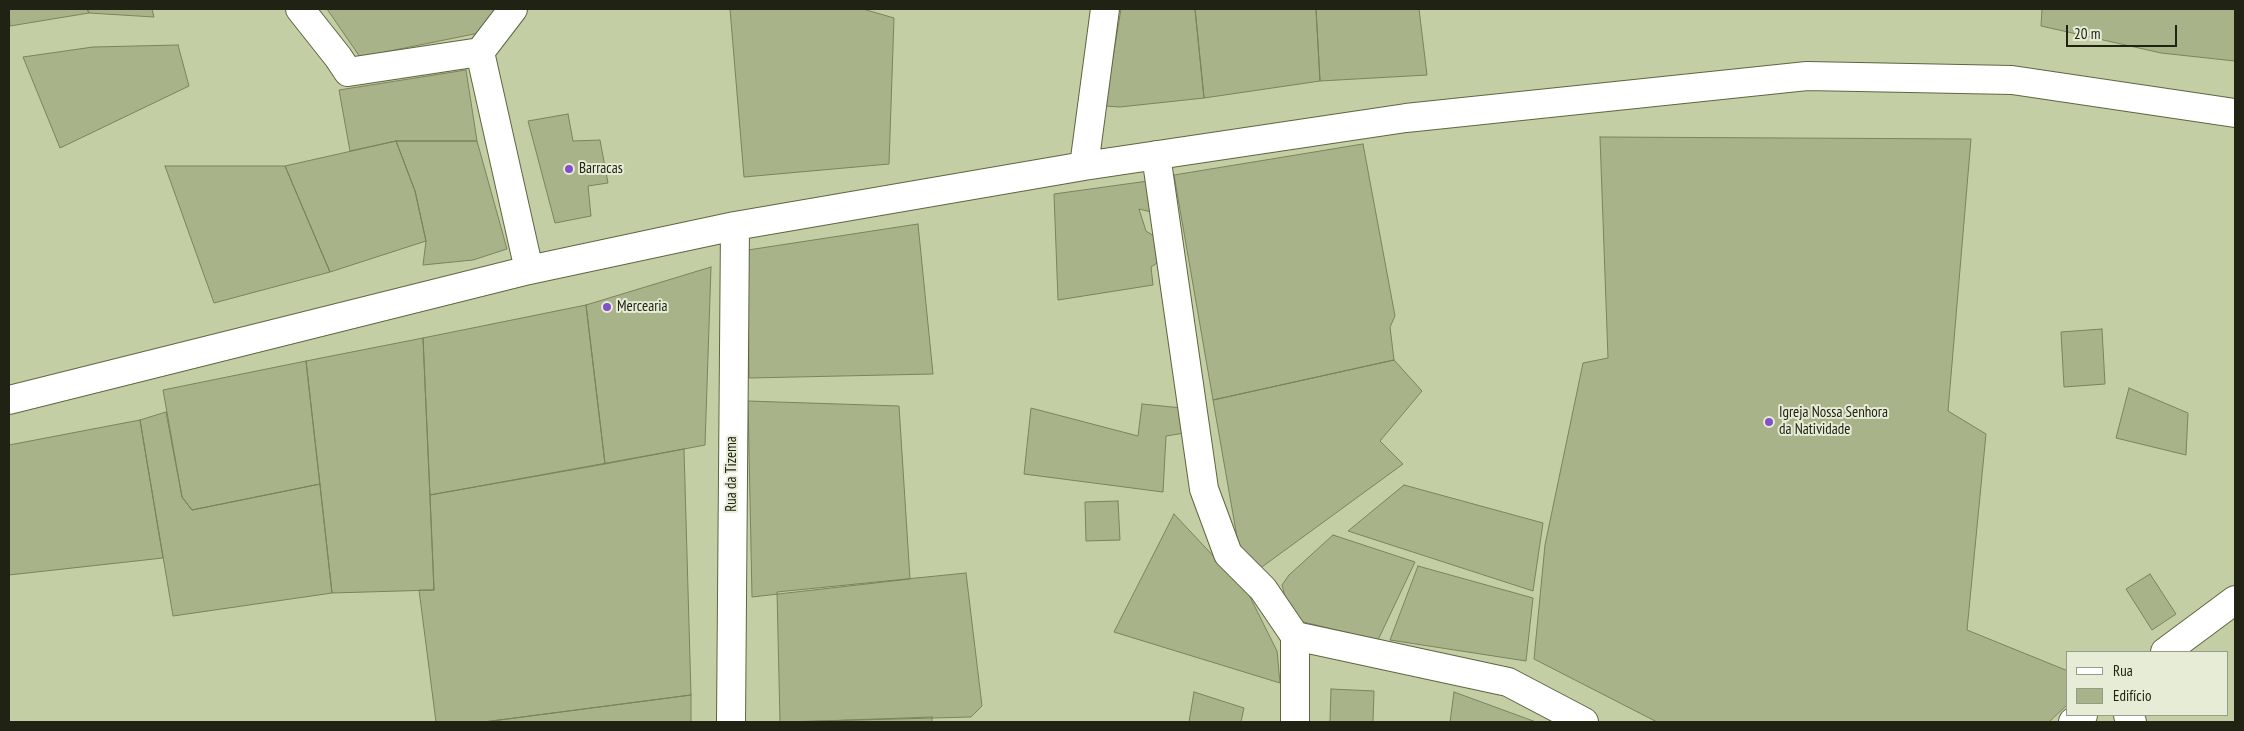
<!DOCTYPE html>
<html>
<head>
<meta charset="utf-8">
<style>
  body { margin:0 }
  #map { position:relative; width:2244px; height:731px; overflow:hidden; background:#c4cea4; font-family:"PT Sans Narrow",sans-serif }
  canvas { display:block }
  .frame { position:absolute; inset:0; border:10px solid #202313; pointer-events:none }
  .legend { position:absolute; left:2066px; top:651px; width:162px; height:65px; box-sizing:border-box; background:#e7ecd7; border:1px solid #979c89; margin:0; padding:6px 9px; list-style:none; font-size:15px; color:#202313 }
  .legend li { display:flex; align-items:center; gap:10px; height:25px }
  .legend b { width:25px; border:1px solid #979c89 }
  .scale { position:absolute; left:2066px; top:25px; width:111px; height:22px; box-sizing:border-box; border:2px solid #202313; border-top:0; padding-left:6px; font-size:15px; line-height:18px; white-space:nowrap; color:#202313; -webkit-text-stroke:4px #e7ecd7; paint-order:stroke }
</style>
</head>
<body>
<div id="map">
<canvas width="2244" height="731"></canvas>
<div class="frame"></div>
<ul class="legend">
<li><b style="height:6px;background:#fff"></b>Rua</li>
<li><b style="height:14px;background:#a9b38a"></b>Edifício</li>
</ul>
<div class="scale">20 m</div>
</div>
<script>
const g = document.querySelector('canvas').getContext('2d');
g.lineJoin = 'round';
function fillPath(path, color) { g.fillStyle = color; g.fill(path, 'evenodd'); }
const shape = rows => new Path2D(rows.map(r => 'M' + r).join(''));
function stroke(path, color, width, dash) { g.strokeStyle = color; g.lineWidth = width; g.lineCap = dash ? 'butt' : 'round'; g.setLineDash(dash || []); g.stroke(path); }
function drawText(font, color, halo, rows, align = 'center') {
  g.font = font + ' "PT Sans Narrow",sans-serif'; g.lineWidth = 4; g.setLineDash([]); g.textBaseline = 'middle'; g.strokeStyle = halo; g.fillStyle = color; for (const [text, x, y, turn = 0] of rows) {
    g.save(); g.translate(x, y); g.rotate((+turn || 0) * Math.PI / 180); g.textAlign = isNaN(turn) ? turn : align; if (halo) g.strokeText(text, 0, 0); g.fillText(text, 0, 0); g.restore();
  }
}
const building = shape([
  [9,9,87,9,89,13,10,26,9,9],
  [87,9,152,9,154,17,89,13,87,9],
  [327,9,502,9,489,31,360,57,327,9],
  [730,9,863,9,894,18,889,164,744,177,730,9],
  [1121,9,1195,9,1204,98,1120,107,1105,106,1121,9],
  [1195,9,1316,9,1320,81,1204,98,1195,9],
  [1316,9,1419,9,1427,75,1320,81,1316,9],
  [2042,9,2235,9,2235,61,2161,53,2041,26,2042,9],
  [178,45,189,86,60,148,23,57,93,47,178,45],
  [466,70,477,141,396,141,350,151,339,90,466,70],
  [568,114,573,141,600,140,608,183,588,186,591,216,555,223,528,121,568,114],
  [1600,137,1971,139,1948,411,1986,434,1967,630,2068,671,2068,704,2049,722,1657,722,1534,659,1545,545,1583,363,1608,358,1600,137],
  [396,141,415,191,426,241,330,272,285,166,396,141],
  [396,141,477,141,507,249,473,260,423,265,426,241,415,191,396,141],
  [1363,144,1395,316,1390,327,1394,360,1213,400,1174,175,1363,144],
  [165,166,285,166,330,272,214,303,165,166],
  [1148,181,1151,212,1139,209,1146,231,1154,236,1157,263,1151,267,1153,285,1058,300,1054,194,1148,181],
  [918,224,933,374,749,378,748,250,918,224],
  [711,267,705,445,605,464,586,305,711,267],
  [586,305,605,464,430,495,423,338,586,305],
  [2102,329,2105,384,2064,387,2061,332,2102,329],
  [423,338,434,590,332,593,306,361,423,338],
  [1394,360,1422,391,1380,441,1403,464,1255,572,1241,560,1213,400,1394,360],
  [306,361,320,484,192,510,182,497,163,390,306,361],
  [2129,388,2188,413,2186,455,2116,438,2129,388],
  [748,401,899,406,910,579,752,597,748,401],
  [1142,404,1182,408,1185,433,1166,436,1163,492,1024,474,1031,408,1138,436,1142,404],
  [166,412,182,497,192,510,320,484,332,593,173,616,140,420,166,412],
  [140,420,163,558,9,575,9,445,140,420],
  [684,449,691,695,484,722,436,722,419,590,434,590,430,495,684,449],
  [1404,485,1543,523,1533,591,1348,531,1404,485],
  [1118,501,1120,540,1086,541,1085,502,1118,501],
  [1174,514,1248,593,1277,651,1280,683,1114,632,1174,514],
  [1333,535,1415,562,1378,640,1291,619,1282,585,1289,575,1333,535],
  [1418,566,1533,598,1526,661,1390,640,1418,566],
  [966,573,982,706,971,717,780,722,777,592,966,573],
  [2150,574,2176,614,2152,630,2126,589,2150,574],
  [1331,689,1374,691,1373,722,1330,722,1331,689],
  [1194,692,1244,708,1241,722,1189,722,1194,692],
  [1454,692,1536,722,1450,722,1454,692],
  [691,695,691,722,484,722,691,695],
  [932,717,932,722,795,722,932,717]
]);
fillPath(building, '#a9b38a');
stroke(building, '#7a835c', 1);
const minor = shape([
  [300,9,338,57,348,72,480,52],
  [480,52,529,270],
  [480,52,513,9],
  [1156,155,1204,489,1228,554,1263,589,1295,636,1295,722],
  [1084,166,1105,9],
  [9,400,529,270,735,226,1084,166,1406,118,1807,76,2012,80,2235,113],
  [1295,636,1508,682,1584,722],
  [2165,652,2235,600],
  [2128,715,2132,722],
  [731,722,735,226],
  [2073,722,2083,715]
]);
stroke(minor, '#5e6640', 30);
stroke(minor, '#fff', 28);
for (const [x, y, r, color] of [
  [569,169,5,"#8251c9"],
  [607,307,5,"#8251c9"],
  [1769,422,5,"#8251c9"]
]) { const dot = new Path2D(); dot.arc(x, y, r, 0, 2 * Math.PI); g.fillStyle = color; g.fill(dot); stroke(dot, '#e7ecd7', 2); }
drawText('15px', '#202313', '#e7ecd7', [
  ["Barracas",579,169],
  ["Mercearia",617,307],
  ["Igreja Nossa Senhora",1779,413],
  ["da Natividade",1779,430]
], 'left');
drawText('15px', '#202313', '#e7ecd7', [
  ["Rua da Tizema",732,474,-90]
]);
</script>
</body>
</html>
